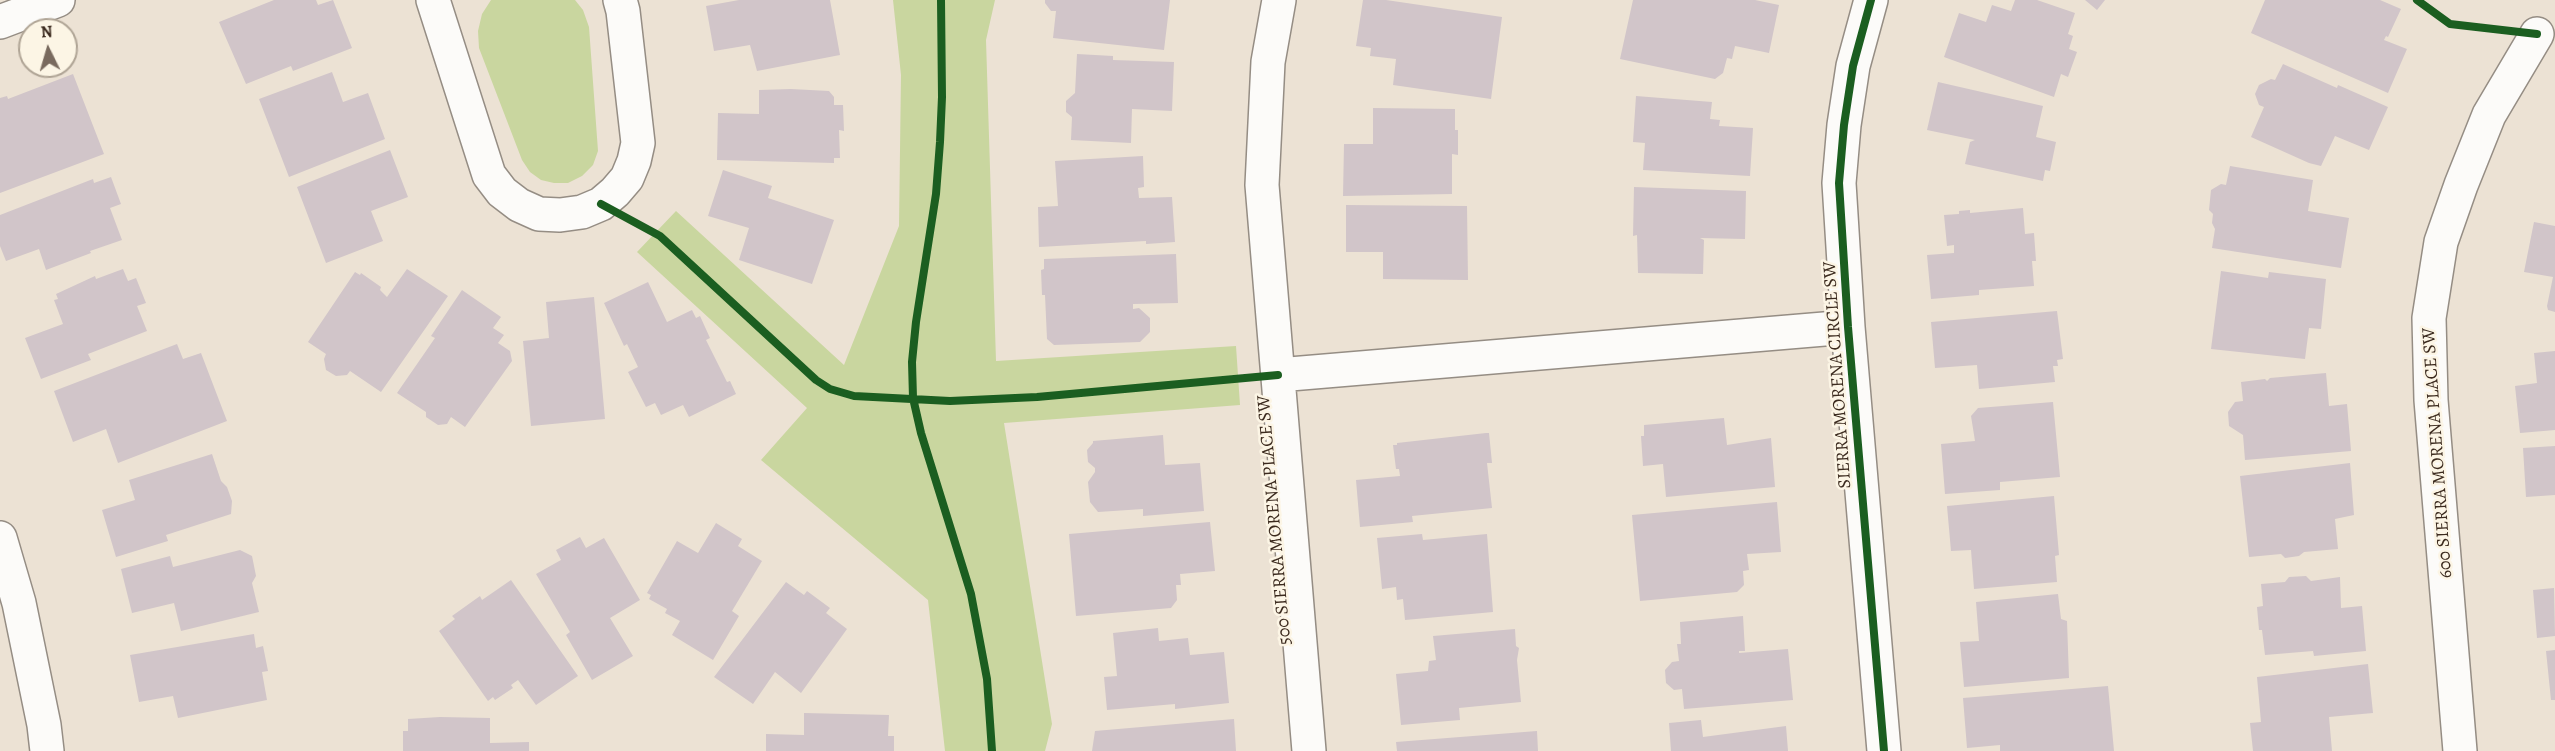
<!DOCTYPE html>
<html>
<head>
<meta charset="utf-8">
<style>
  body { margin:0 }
  #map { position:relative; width:2555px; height:751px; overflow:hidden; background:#ece2d4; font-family:Alegreya,serif }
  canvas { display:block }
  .north { position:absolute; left:18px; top:18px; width:60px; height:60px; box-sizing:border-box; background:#fcf5e5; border:2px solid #afa495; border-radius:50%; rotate:355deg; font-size:16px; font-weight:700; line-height:24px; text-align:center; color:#3b2a1e }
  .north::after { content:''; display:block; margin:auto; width:21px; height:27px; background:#796a5e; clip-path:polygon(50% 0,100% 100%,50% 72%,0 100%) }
</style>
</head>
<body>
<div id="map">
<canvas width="2555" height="751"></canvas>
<div class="north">N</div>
</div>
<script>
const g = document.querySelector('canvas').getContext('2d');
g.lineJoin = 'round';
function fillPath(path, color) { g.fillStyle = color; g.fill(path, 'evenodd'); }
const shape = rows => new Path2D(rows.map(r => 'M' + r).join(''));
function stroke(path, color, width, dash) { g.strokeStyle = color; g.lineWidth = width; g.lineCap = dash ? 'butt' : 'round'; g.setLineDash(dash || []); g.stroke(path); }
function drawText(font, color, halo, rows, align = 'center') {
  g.font = font + ' Alegreya,serif'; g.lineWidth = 5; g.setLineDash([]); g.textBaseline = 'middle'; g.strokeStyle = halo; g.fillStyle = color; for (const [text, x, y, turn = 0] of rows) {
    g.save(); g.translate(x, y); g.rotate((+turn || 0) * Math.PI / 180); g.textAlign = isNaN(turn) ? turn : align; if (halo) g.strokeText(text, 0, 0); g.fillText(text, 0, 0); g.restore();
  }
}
fillPath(shape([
  [491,0,575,0,583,10,589,27,598,151,593,165,582,176,568,183,554,183,541,180,530,172,522,160,479,48,478,31,482,14],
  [893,0,995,0,986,40,996,361,1236,346,1240,405,1004,423,1052,724,1045,751,945,751,928,600,761,460,807,408,637,252,676,211,844,365,899,226,901,75]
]), '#c9d69f');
fillPath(shape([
  [274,0,316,0,318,5,333,0,352,48,293,71,291,66,246,84,219,22],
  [739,0,830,0,840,55,757,71,750,45,714,51,706,6],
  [1045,0,1170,0,1164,50,1053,38,1056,11,1051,11,1045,3],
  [1363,0,1386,0,1502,17,1491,99,1393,85,1396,59,1370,56,1371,48,1356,46],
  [1633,0,1755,0,1779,5,1769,53,1735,46,1732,59,1727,58,1723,73,1715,79,1620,59],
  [2015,0,2037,0,2075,13,2068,34,2073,36,2069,49,2077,52,2068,77,2061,74,2054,97,1944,57,1959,13,1986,22,1992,5,2011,11],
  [2085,0,2105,0,2097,10],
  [2265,0,2380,0,2401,9,2388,37,2386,36,2384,40,2407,49,2388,93,2251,33],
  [1077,54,1113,56,1113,60,1174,62,1172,111,1132,109,1131,143,1071,140,1072,117,1066,112,1066,101,1075,93],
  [2283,64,2337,88,2338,85,2388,107,2369,150,2335,136,2321,166,2309,163,2251,137,2264,107,2259,105,2255,94,2259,85,2271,79,2275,80],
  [332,72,343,102,368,93,385,139,289,177,259,99],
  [73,74,104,154,0,193,0,98,7,96,8,99],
  [1938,82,2043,106,2036,137,2056,142,2050,171,2045,170,2043,181,1965,164,1970,142,1975,140,1927,130],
  [791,89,829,91,834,97,834,105,843,105,844,131,839,130,840,158,834,158,834,163,717,160,718,113,759,114,759,90],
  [1636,96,1712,102,1710,119,1720,120,1719,126,1753,128,1750,176,1643,170,1645,143,1633,142],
  [1373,108,1455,109,1455,130,1458,130,1458,155,1452,154,1452,194,1343,196,1344,144,1373,144],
  [390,150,408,197,371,211,383,241,326,263,297,187],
  [1143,156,1144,187,1138,188,1139,198,1172,197,1175,242,1146,244,1146,241,1039,247,1038,207,1058,206,1055,161],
  [2230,166,2313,180,2308,211,2349,218,2341,268,2212,248,2215,229,2212,223,2213,214,2209,210,2211,190,2221,184,2226,185],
  [723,170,772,186,768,198,834,220,812,284,739,260,749,228,708,216],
  [111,177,121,204,110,208,122,240,90,251,91,253,46,270,39,249,6,261,0,246,0,215,93,179,94,183],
  [1634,187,1746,191,1745,239,1700,238,1704,240,1703,274,1638,273,1637,235,1633,236],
  [1346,205,1467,206,1468,280,1383,279,1383,252,1346,252],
  [2023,208,2025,234,2034,233,2036,261,2032,261,2034,286,1979,290,1979,295,1931,299,1927,255,1954,253,1954,245,1947,246,1944,215,1959,214,1959,211,1970,210,1970,213],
  [2534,222,2555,226,2555,312,2548,310,2547,306,2553,277,2524,272],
  [1176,254,1178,303,1133,304,1133,309,1139,308,1150,318,1150,332,1140,342,1054,345,1047,339,1045,295,1042,295,1041,270,1044,269,1044,259],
  [123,269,128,281,136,278,146,303,137,306,147,331,88,354,91,360,41,379,25,338,63,324,54,300,58,299,56,294,95,276,96,279],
  [407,269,448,296,381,392,350,371,347,375,336,376,326,370,324,359,326,354,308,342,355,272,360,275,361,273,381,287,380,290,387,297],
  [2221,271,2268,278,2269,272,2326,279,2321,329,2309,328,2305,359,2211,349],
  [648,282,667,322,692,310,696,318,700,316,710,338,706,340,727,382,730,381,736,394,689,417,683,405,661,415,655,403,646,407,628,372,638,367,627,344,624,346,604,303],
  [462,290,501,317,493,328,504,335,498,343,510,351,512,361,465,427,451,417,447,424,438,425,426,417,426,412,397,393,435,338,431,336],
  [594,297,605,419,531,426,523,341,549,338,546,302],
  [2057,311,2063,359,2057,360,2058,366,2053,366,2055,382,1979,389,1977,365,1935,368,1931,322],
  [177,344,183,359,201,353,227,421,118,463,106,429,73,442,54,391],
  [2555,351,2555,430,2520,433,2515,386,2537,383,2534,353],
  [2326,373,2329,406,2347,404,2351,451,2245,460,2243,435,2229,426,2228,412,2235,402,2243,401,2241,382,2265,379,2267,381,2270,378],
  [2053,402,2060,477,2000,482,2000,490,1945,494,1941,444,1975,441,1971,416,1978,408],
  [1724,418,1727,445,1771,438,1775,487,1666,497,1663,464,1643,466,1641,436,1644,436,1644,425],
  [1486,433,1489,433,1492,463,1487,463,1492,508,1412,516,1413,522,1360,527,1356,480,1400,476,1399,469,1396,469,1393,445,1397,445,1397,443],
  [1163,435,1165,465,1200,463,1204,511,1143,516,1143,509,1098,512,1090,502,1088,482,1095,472,1095,468,1088,462,1087,450,1093,443,1093,441],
  [2555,446,2555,495,2526,497,2523,448],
  [212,454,221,481,227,487,232,501,231,514,166,535,168,541,116,557,102,510,135,500,129,480],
  [2350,463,2354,515,2335,519,2338,549,2304,552,2299,556,2285,558,2281,554,2249,557,2240,476],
  [2054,496,2059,555,2055,556,2057,582,1974,589,1971,550,1951,551,1947,506],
  [1777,502,1781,552,1747,554,1749,570,1743,571,1744,585,1737,592,1640,601,1632,515],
  [1210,522,1215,571,1180,574,1181,585,1176,585,1177,600,1171,608,1076,616,1069,534],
  [716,523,742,539,738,546,762,561,732,611,739,616,713,660,672,635,680,621,665,613,667,609,649,599,651,595,647,593,677,541,698,553],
  [1422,534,1423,540,1487,534,1493,612,1405,620,1403,599,1397,600,1396,587,1382,589,1377,538],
  [580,537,586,548,604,538,640,600,610,618,633,656,592,680,566,635,570,632,536,574,561,560,556,550],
  [240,550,252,556,256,576,252,583,259,612,181,631,174,603,132,613,121,569,170,556,173,567],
  [2306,576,2311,581,2340,577,2341,608,2362,606,2366,651,2314,656,2313,651,2265,655,2262,630,2259,630,2257,607,2263,606,2261,584,2285,582,2289,577],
  [511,580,578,676,536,705,518,680,511,685,513,688,495,700,493,697,488,701,439,631,455,619,452,616,480,596,482,600],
  [786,582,804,595,807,591,830,608,826,613,847,629,801,693,775,672,753,704,714,677],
  [2554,588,2555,636,2537,638,2533,590],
  [2058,594,2061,619,2067,621,2069,678,1964,687,1960,642,1979,641,1976,602],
  [1743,616,1745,651,1739,651,1739,653,1788,649,1793,700,1684,709,1682,689,1674,690,1666,683,1665,670,1672,662,1679,661,1677,644,1681,644,1680,622],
  [1158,628,1159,641,1188,638,1190,655,1224,652,1229,703,1175,709,1175,704,1107,710,1104,677,1117,676,1113,633],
  [1515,629,1516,646,1519,648,1517,660,1521,702,1459,708,1460,720,1401,725,1396,674,1428,671,1429,661,1436,660,1433,636],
  [254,634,256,648,263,646,268,671,262,672,267,700,178,718,173,696,139,702,130,655],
  [2555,650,2555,700,2551,700,2546,651],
  [2368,664,2373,713,2329,717,2332,751,2253,751,2250,723,2261,722,2257,677],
  [2108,686,2114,751,2000,751,2000,745,1967,748,1963,698],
  [804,713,889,715,888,736,894,736,894,751,766,751,766,734,804,735],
  [440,717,490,718,490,743,529,742,529,751,403,751,403,731,408,731,408,719],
  [1234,719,1236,751,1092,751,1095,731],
  [1701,720,1703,737,1786,726,1788,751,1671,751,1669,723],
  [1537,731,1538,751,1397,751,1396,742]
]), '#d1c5c9');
const minor = shape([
  [433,0,489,175,502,192,519,205,539,214,560,215,582,212,601,204,615,192,627,178,634,161,638,143,623,11,620,0],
  [1279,0,1268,62,1262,185,1309,751],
  [1871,0,1853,66,1844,125,1839,183,1848,327,1884,751],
  [0,22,58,0],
  [1278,375,1848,327],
  [0,538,19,603,44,725,47,751],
  [2460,751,2431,400,2429,318,2441,242,2461,185,2489,115,2537,34]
]);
stroke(minor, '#958d84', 36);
stroke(minor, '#fcfbf9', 33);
stroke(shape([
  [941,0,942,97,940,142,936,194,916,322,912,362,913,398,921,433,971,594,987,679,992,751],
  [1871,0,1853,66,1844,125,1839,183,1848,327,1884,751],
  [2417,0,2450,24,2537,34],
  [601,204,660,236,816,380,830,389,854,396,950,401,1037,397,1278,375]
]), '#1b5e20', 8);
drawText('18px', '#3b2a1e', '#fcf5e5', [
  ["SIERRA MORENA CIRCLE SW",1838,375,-94],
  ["600 SIERRA MORENA PLACE SW",2438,453,-94],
  ["500 SIERRA MORENA PLACE SW",1275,520,-95]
]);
</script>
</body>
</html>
